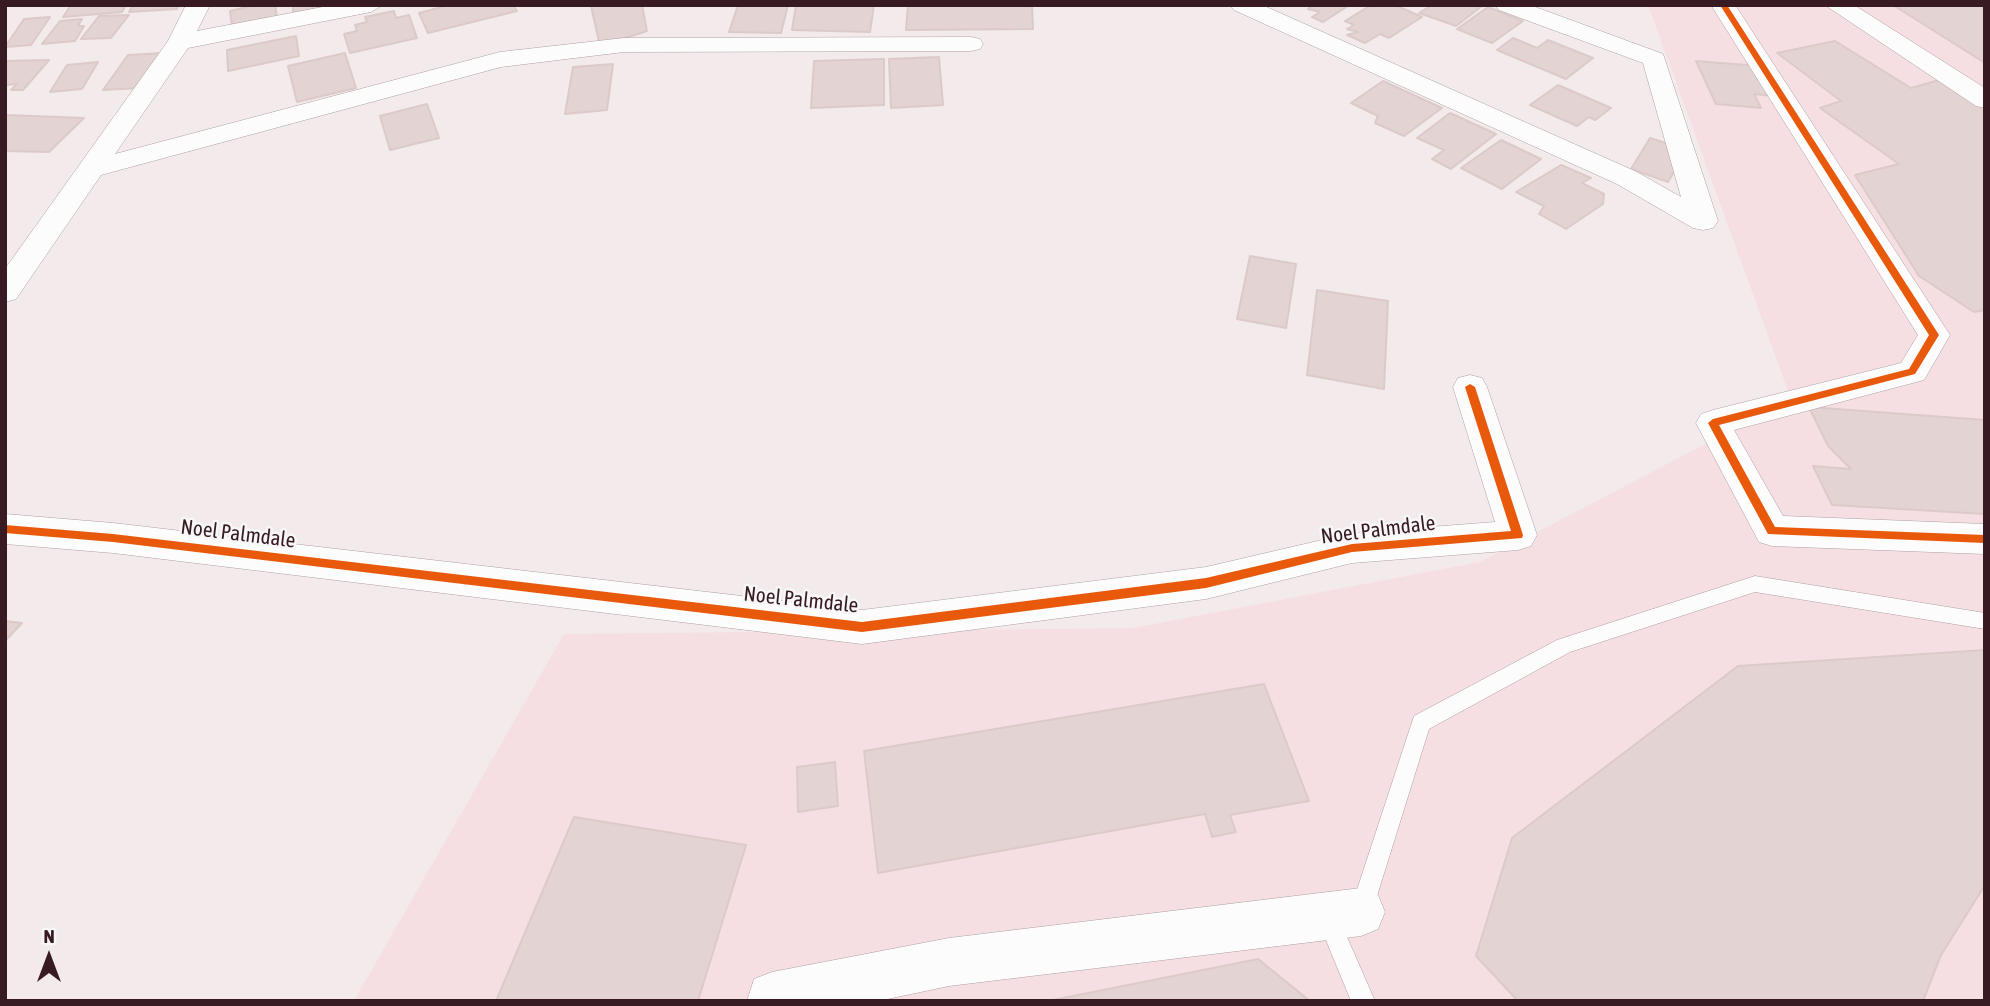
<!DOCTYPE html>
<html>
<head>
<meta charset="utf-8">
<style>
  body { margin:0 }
  #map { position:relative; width:1990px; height:1006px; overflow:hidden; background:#f2eaeb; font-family:"Asap Condensed",sans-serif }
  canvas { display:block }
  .frame { position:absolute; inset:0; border:7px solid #381b22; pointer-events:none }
  .north { position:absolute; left:14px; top:922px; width:70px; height:70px; -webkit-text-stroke:5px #f7f7f7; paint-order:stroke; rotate:0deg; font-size:19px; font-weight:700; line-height:28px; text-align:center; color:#381b22 }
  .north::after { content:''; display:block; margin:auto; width:24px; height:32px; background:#381b22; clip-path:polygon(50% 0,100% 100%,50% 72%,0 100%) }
</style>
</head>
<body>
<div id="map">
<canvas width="1990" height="1006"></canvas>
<div class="frame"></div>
<div class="north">N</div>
</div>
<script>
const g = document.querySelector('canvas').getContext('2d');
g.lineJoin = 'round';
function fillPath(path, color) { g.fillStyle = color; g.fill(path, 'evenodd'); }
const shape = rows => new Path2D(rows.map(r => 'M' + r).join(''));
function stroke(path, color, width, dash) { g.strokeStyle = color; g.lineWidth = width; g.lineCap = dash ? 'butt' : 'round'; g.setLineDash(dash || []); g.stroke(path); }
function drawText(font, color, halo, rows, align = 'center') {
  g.font = font + ' "Asap Condensed",sans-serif'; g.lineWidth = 5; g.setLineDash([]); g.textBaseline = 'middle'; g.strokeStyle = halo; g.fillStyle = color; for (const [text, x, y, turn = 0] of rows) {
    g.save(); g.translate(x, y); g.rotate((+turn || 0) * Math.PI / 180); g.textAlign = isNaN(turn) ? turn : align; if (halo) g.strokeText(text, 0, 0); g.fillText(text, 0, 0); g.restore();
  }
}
fillPath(shape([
  [1648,5,1985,5,1985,1001,354,1001,564,634,1133,628,1480,562,1791,399]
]), '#f6dfe3');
const building = shape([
  [71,5,126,5,122,12,63,17,71,5],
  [133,5,179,5,177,9,129,12,133,5],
  [255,5,275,5,277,17,232,26,230,11,255,5],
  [293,5,325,5,325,9,293,14,293,5],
  [449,5,513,5,517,11,428,33,419,13,449,5],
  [642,5,647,31,600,46,591,6,642,5],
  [738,5,788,5,781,33,729,32,738,5],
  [796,5,874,5,870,32,792,30,796,5],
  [908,5,1032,5,1033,29,906,30,908,5],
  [1312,5,1347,5,1348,6,1323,22,1312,17,1320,12,1308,9,1312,5],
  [1371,5,1395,5,1422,17,1389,38,1380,34,1365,43,1347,35,1358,32,1347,29,1354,25,1345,21,1371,5],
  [1432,5,1481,5,1482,6,1456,26,1419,13,1432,5],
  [1893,5,1985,5,1985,63,1893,5],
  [1488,7,1523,21,1492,43,1457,29,1488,7],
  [394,11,396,18,409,15,417,38,350,53,344,34,357,31,355,25,367,22,365,17,394,11],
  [129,15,111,38,81,39,99,16,129,15],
  [50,17,31,45,5,47,24,19,50,17],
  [82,19,78,26,84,26,75,41,42,44,60,21,82,19],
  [296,36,299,56,228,71,227,50,296,36],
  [1513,38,1537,48,1548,40,1593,58,1566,79,1497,50,1513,38],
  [1835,41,1911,88,1946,78,1985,103,1985,310,1974,312,1919,276,1855,175,1899,164,1820,108,1841,101,1777,53,1835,41],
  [163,53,140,88,103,90,128,55,163,53],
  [345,53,356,88,297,102,288,66,345,53],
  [939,57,943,105,891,108,889,59,939,57],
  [884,59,884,105,811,108,814,61,884,59],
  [49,60,23,90,11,90,17,84,5,85,5,61,49,60],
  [1696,61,1759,66,1774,96,1754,94,1761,108,1716,104,1696,61],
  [98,62,82,89,50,92,67,65,98,62],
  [613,64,607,110,565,114,573,67,613,64],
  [1383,81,1442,108,1404,136,1375,123,1378,116,1351,103,1383,81],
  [1558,85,1611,108,1595,120,1589,117,1577,126,1530,105,1558,85],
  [427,104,439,138,390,150,380,116,427,104],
  [1450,113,1496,134,1451,169,1432,159,1444,150,1417,138,1450,113],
  [5,115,84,118,49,152,5,151,5,115],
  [1650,138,1678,147,1682,158,1668,182,1631,169,1650,138],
  [1501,140,1541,159,1502,189,1461,168,1501,140],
  [1561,165,1591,178,1582,183,1604,194,1603,204,1566,229,1539,214,1544,206,1516,192,1561,165],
  [1250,256,1296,264,1286,328,1237,319,1250,256],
  [1317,290,1388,301,1384,389,1307,375,1317,290],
  [1809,407,1985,420,1985,514,1832,505,1813,466,1851,469,1828,446,1809,407],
  [5,621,22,623,5,641,5,621],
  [1985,650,1985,885,1941,955,1923,1001,1518,1001,1476,956,1512,838,1738,666,1985,650],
  [1264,684,1309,801,1230,815,1236,832,1212,837,1205,814,878,873,864,751,1264,684],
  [835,762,838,806,798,812,797,767,835,762],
  [574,817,746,845,698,1001,496,1001,574,817],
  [1258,959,1310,1001,1048,1001,1258,959]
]);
fillPath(building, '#e3d3d2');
stroke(building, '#dccac9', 2);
const service = shape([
  [1755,576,1985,613,1985,629,1755,592,1570,652,1429,729,1372,912,1369,920,1347,937,1375,1001,1351,1001,1323,933,1326,925,1352,905,1414,716,1557,640,1755,576]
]);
const minor = shape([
  [186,5,210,5,197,31,333,5,383,5,371,12,188,48,115,154,500,52,624,38,971,37,980,39,983,44,980,49,971,51,624,52,501,67,101,175,16,299,5,302,5,269,168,41,186,5],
  [1230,5,1262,5,1637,172,1681,197,1643,63,1499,10,1495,5,1530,5,1663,54,1718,221,1713,228,1703,230,1693,228,1617,184,1234,10,1230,5],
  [1711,5,1735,5,1950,335,1924,380,1734,430,1783,516,1985,524,1985,554,1772,546,1759,542,1696,423,1701,414,1713,410,1901,363,1918,335,1711,5],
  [1825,5,1854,5,1985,88,1985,108,1976,106,1825,5],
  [1470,375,1482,378,1487,387,1537,535,1531,546,1518,550,1352,563,1206,599,862,644,113,553,5,544,5,514,113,523,862,610,1206,567,1352,533,1495,522,1453,387,1458,378,1470,375],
  [1361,888,1378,895,1385,912,1378,929,1361,936,949,986,878,1001,747,1001,754,979,772,972,949,938,1361,888]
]);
stroke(service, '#b09fa3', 1);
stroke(minor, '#b09fa3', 1);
fillPath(service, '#fdfcfc');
fillPath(minor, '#fdfcfc');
fillPath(shape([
  [1720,5,1727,5,1939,335,1915,374,1719,425,1775,527,1985,535,1985,543,1768,534,1708,423,1713,419,1909,369,1929,335,1720,5],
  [1470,384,1475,387,1523,535,1522,538,1352,552,1206,588,862,632,113,542,5,533,5,525,113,534,862,622,1206,578,1352,544,1511,531,1465,387,1470,384]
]), '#e8590c');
drawText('21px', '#381b22', '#f7f7f7', [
  ["Noel Palmdale",1378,530,-7],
  ["Noel Palmdale",238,534,7],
  ["Noel Palmdale",801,600,6]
]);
</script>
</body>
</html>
